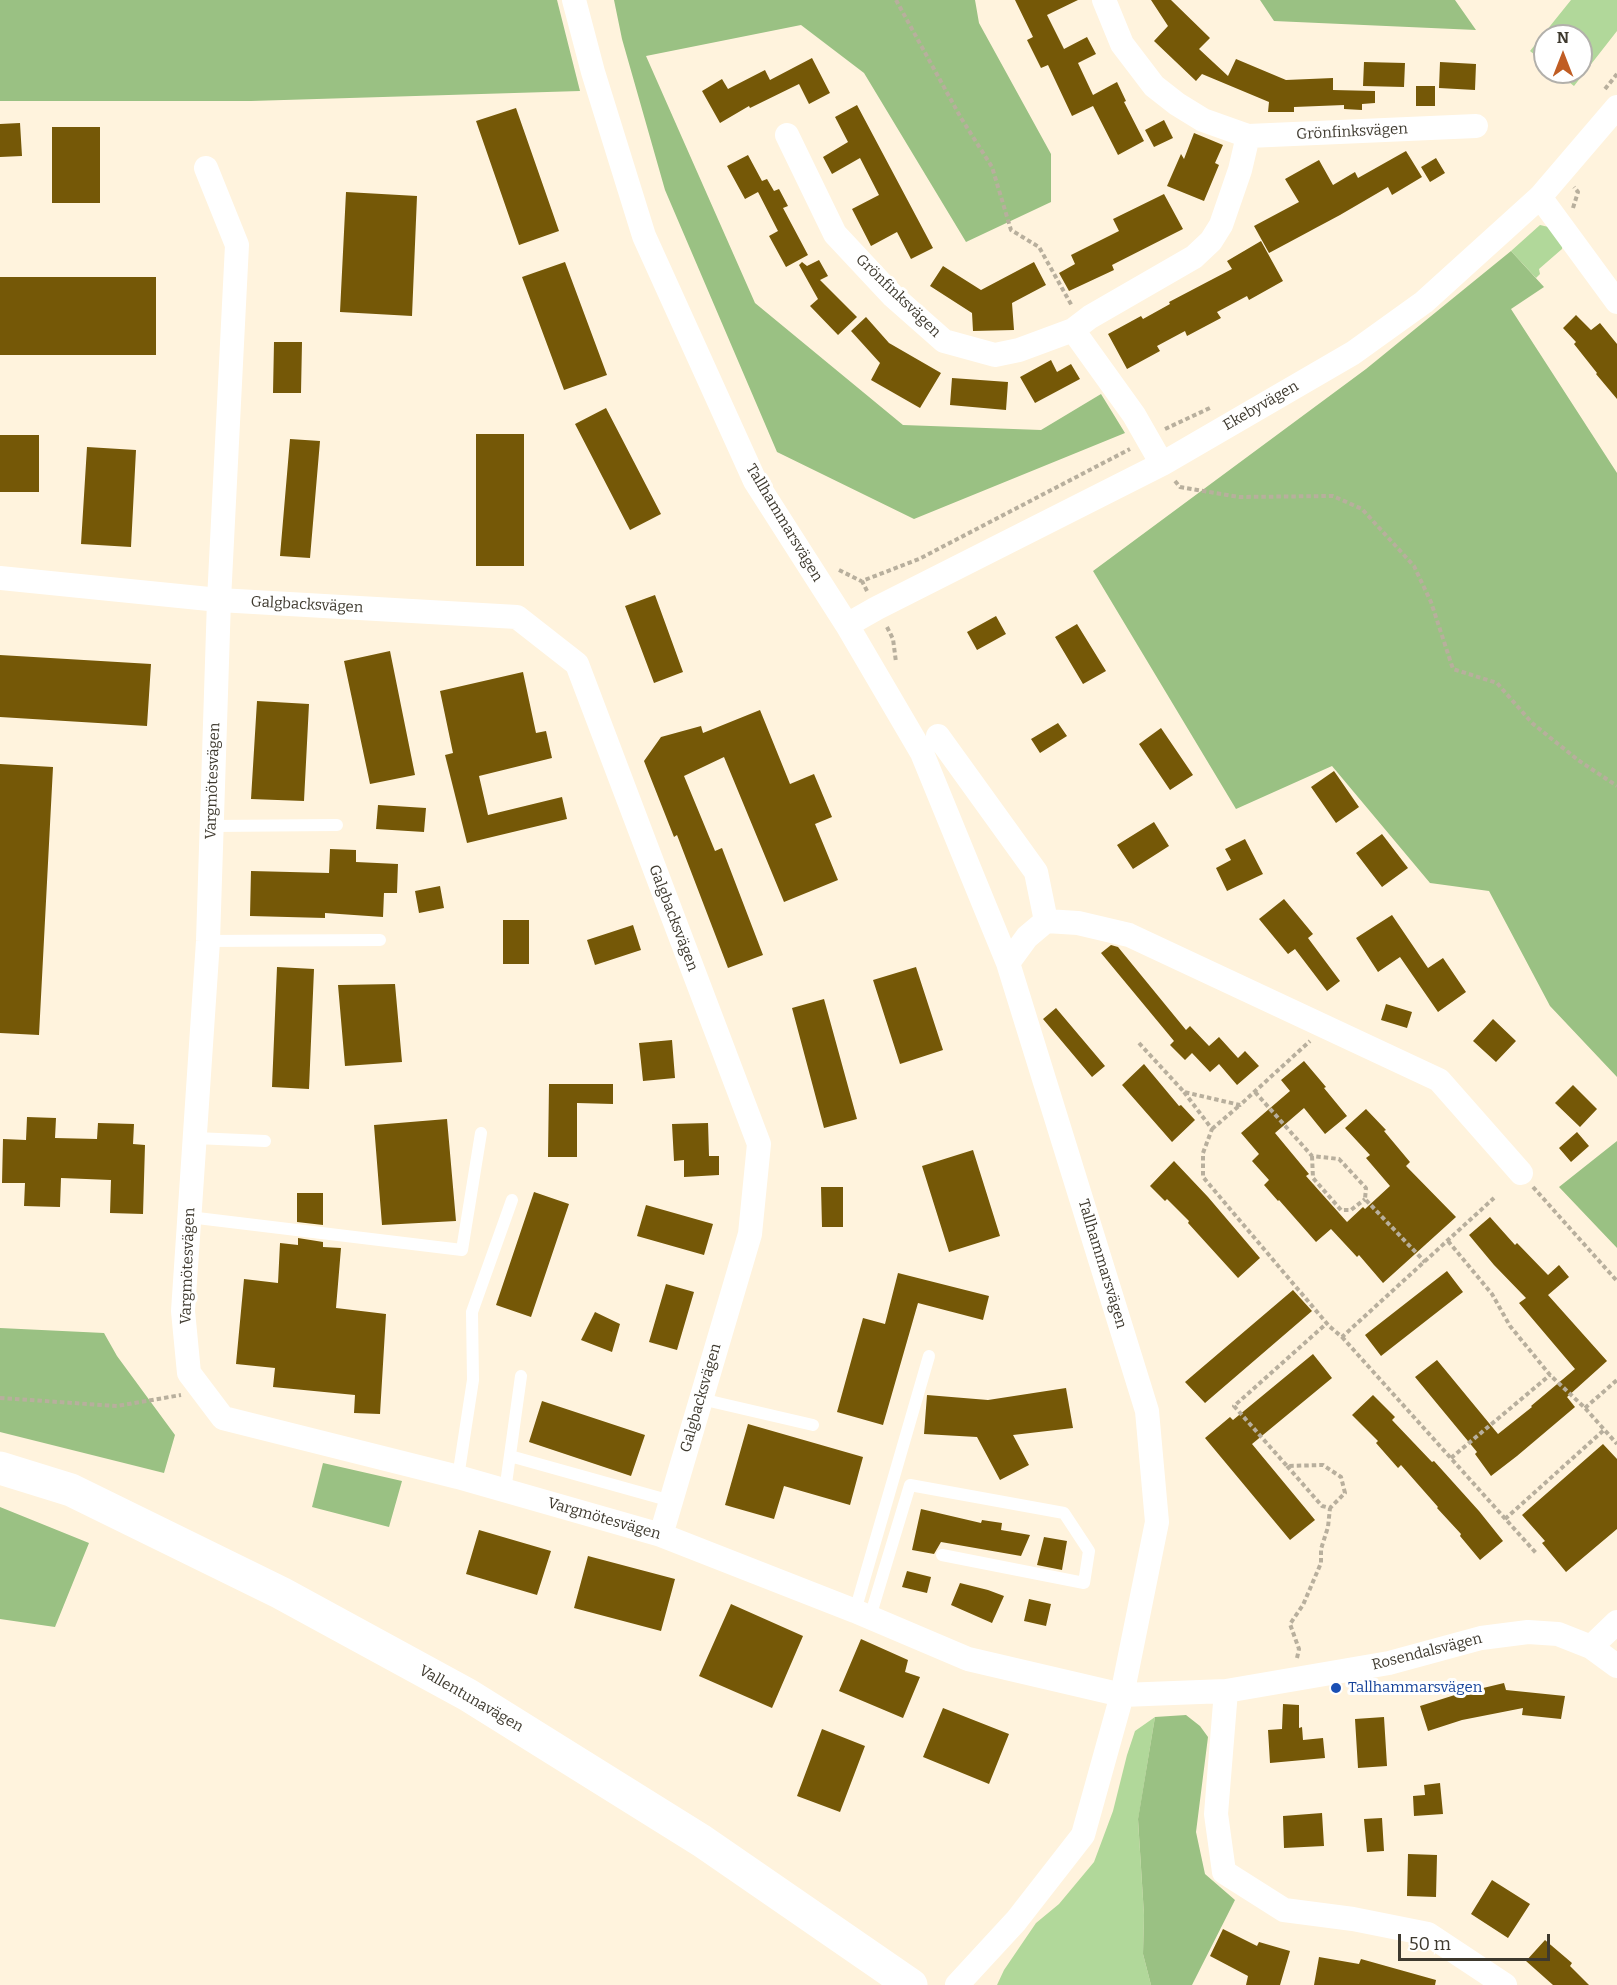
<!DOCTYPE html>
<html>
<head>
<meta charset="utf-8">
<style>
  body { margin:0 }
  #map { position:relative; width:1617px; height:1985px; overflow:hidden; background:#fff3dd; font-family:Bitter,serif }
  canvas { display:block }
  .north { position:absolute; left:1533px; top:24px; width:60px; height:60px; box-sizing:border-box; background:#fff; border:2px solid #b2b0ab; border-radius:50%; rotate:0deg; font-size:16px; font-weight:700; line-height:24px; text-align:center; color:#3e392e }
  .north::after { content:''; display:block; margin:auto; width:21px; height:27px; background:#c05d24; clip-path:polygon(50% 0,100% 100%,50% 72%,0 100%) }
  .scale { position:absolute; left:1398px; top:1934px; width:152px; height:27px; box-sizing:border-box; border:3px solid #3e392e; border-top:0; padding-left:8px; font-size:18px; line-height:21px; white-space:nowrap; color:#3e392e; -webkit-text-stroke:4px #fff; paint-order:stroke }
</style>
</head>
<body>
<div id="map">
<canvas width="1617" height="1985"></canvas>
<div class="north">N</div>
<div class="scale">50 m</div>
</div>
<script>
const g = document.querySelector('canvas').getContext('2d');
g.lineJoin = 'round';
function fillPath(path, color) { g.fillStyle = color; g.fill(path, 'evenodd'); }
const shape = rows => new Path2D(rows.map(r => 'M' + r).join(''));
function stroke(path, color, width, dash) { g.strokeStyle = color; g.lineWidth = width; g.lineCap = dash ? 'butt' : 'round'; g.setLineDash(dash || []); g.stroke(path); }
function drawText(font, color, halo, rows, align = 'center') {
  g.font = font + ' Bitter,serif'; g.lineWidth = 6; g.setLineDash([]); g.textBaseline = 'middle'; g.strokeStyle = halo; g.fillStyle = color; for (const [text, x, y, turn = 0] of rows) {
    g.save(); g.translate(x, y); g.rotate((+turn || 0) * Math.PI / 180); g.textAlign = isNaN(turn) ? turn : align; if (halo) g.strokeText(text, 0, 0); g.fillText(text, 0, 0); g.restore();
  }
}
fillPath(shape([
  [1571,0,1617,0,1617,31,1574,86,1556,72,1581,72,1581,36,1545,36,1545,63,1530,51],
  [1540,225,1553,228,1563,241,1562,249,1539,269,1540,274,1536,278,1511,251],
  [1155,1717,1138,1820,1144,1915,1143,1954,1151,1985,997,1985,1004,1970,1036,1923,1059,1904,1094,1862,1113,1811,1127,1755,1135,1731]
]), '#b1d89a');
fillPath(shape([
  [0,0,557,0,580,91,251,101,0,101],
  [614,0,975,0,979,23,1051,154,1051,202,966,242,864,73,801,25,646,56,755,303,903,425,1041,430,1101,394,1125,433,914,519,777,452,665,190,622,39],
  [1260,0,1455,0,1476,30,1274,21],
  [1511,251,1544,287,1511,309,1617,473,1617,1077,1550,1006,1489,891,1430,883,1332,766,1236,809,1093,571,1366,369],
  [1617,1141,1617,1248,1559,1187],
  [0,1328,104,1333,117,1356,175,1435,164,1473,0,1432],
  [323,1463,402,1481,389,1527,312,1507],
  [0,1507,89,1543,55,1627,0,1619],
  [1186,1715,1200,1726,1208,1737,1196,1832,1205,1874,1235,1900,1192,1985,1151,1985,1143,1954,1144,1915,1138,1819,1155,1717]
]), '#9ac183');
fillPath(shape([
  [1015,0,1078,0,1047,15,1064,49,1087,37,1096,54,1078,63,1093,95,1117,82,1126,101,1124,102,1144,141,1118,155,1093,106,1072,116,1048,65,1041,68,1027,40,1033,37],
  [1151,0,1171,0,1210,38,1199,49,1228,76,1236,59,1286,80,1333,78,1333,90,1375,91,1375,103,1362,104,1362,110,1344,109,1344,105,1294,107,1294,112,1268,112,1269,102,1202,74,1196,81,1154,41,1168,26],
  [812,58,830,93,809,104,799,84,750,108,749,106,720,123,702,91,722,79,728,89,765,70,770,80],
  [1364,62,1405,63,1404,87,1363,86],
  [1440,62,1476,64,1475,90,1439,88],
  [1416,86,1435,86,1435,106,1416,106],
  [857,105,933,248,911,259,897,232,871,246,852,209,879,195,860,158,832,174,823,157,848,142,835,117],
  [516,108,559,231,519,245,476,121],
  [1164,120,1173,138,1154,147,1145,130],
  [20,123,22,156,0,157,0,124],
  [52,127,100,127,100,203,52,203],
  [1194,133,1223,145,1215,163,1219,165,1204,201,1167,186,1181,154,1184,159],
  [1406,151,1422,177,1392,195,1388,187,1340,215,1269,253,1254,226,1299,202,1285,179,1319,160,1333,185,1355,172,1358,178],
  [748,155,762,181,767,179,774,191,779,189,788,206,783,208,808,255,786,267,769,236,778,231,758,192,745,199,727,166],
  [1436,158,1445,173,1430,182,1421,167],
  [346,192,417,196,412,316,340,312],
  [1164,194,1183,229,1112,265,1114,270,1069,291,1059,273,1075,264,1071,255,1119,231,1113,219],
  [1261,241,1283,281,1249,300,1247,296,1217,312,1221,318,1187,336,1185,331,1157,346,1160,351,1127,369,1108,334,1141,316,1143,319,1170,304,1169,302,1232,269,1227,261],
  [819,260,828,276,820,280,857,317,838,335,810,306,818,299,799,265,802,262,807,266],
  [565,262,607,375,564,390,522,277],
  [1034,262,1046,285,1012,303,1014,330,973,331,972,313,930,286,943,266,981,290],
  [0,277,156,277,156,355,0,355],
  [1576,315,1591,330,1600,323,1617,344,1617,399,1596,374,1597,373,1574,344,1576,342,1563,328],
  [866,317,889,343,941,373,920,408,871,380,880,363,851,331],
  [274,342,302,342,301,393,273,393],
  [1051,360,1057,372,1071,364,1080,379,1035,403,1020,377],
  [952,378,1008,382,1006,410,950,405],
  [606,408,661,514,630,530,575,424],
  [476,434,524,434,524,566,476,566],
  [0,435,39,435,39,492,0,492],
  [290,439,320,441,310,558,280,556],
  [87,447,136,450,131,547,81,544],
  [655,595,683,672,654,683,625,606],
  [996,616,1006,634,977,650,967,632],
  [1077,624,1106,671,1083,684,1055,637],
  [390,651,415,775,370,784,344,661],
  [0,655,151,664,147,726,0,717],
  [523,672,536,733,546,731,552,758,479,776,488,815,562,797,567,819,467,843,445,755,453,753,440,691],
  [257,701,309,704,304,801,251,799],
  [760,710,790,784,814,774,832,817,815,824,838,880,784,902,724,757,684,776,715,851,722,848,763,955,728,968,677,835,674,837,644,761,661,737,701,726,703,733],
  [1058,723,1067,736,1040,753,1031,739],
  [1161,728,1193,775,1170,790,1139,744],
  [0,764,53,767,39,1035,0,1033],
  [1334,771,1359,807,1336,823,1311,787],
  [378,805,426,808,424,832,376,829],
  [1154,822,1169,846,1133,869,1117,845],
  [1382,834,1408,868,1382,887,1356,853],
  [1245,839,1263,874,1227,891,1216,868,1231,860,1225,849],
  [330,849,356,850,356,862,398,864,397,893,384,893,383,917,325,913,325,918,250,916,251,871,329,873],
  [440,886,444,908,419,913,415,891],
  [1284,899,1313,934,1308,938,1340,981,1327,991,1295,949,1288,954,1259,919],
  [1392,915,1428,968,1443,958,1466,992,1438,1012,1400,957,1378,972,1356,938],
  [503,920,529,920,529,964,503,964],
  [633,925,641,950,595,965,587,940],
  [1111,945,1118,947,1186,1030,1190,1026,1209,1046,1219,1037,1238,1058,1245,1051,1259,1066,1237,1085,1219,1064,1210,1072,1192,1053,1185,1060,1170,1045,1174,1041,1101,953],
  [277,967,314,969,309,1089,272,1087],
  [916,967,943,1050,900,1064,873,980],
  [395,984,402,1062,345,1066,338,985],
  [824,999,857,1119,824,1128,792,1008],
  [1386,1004,1412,1012,1407,1028,1381,1020],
  [1056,1008,1105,1066,1092,1077,1043,1019],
  [1493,1019,1516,1041,1496,1062,1473,1041],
  [672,1040,675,1078,643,1081,639,1043],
  [1304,1061,1326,1087,1324,1088,1347,1116,1325,1134,1304,1108,1275,1133,1309,1174,1306,1176,1347,1222,1363,1207,1365,1209,1390,1186,1366,1158,1370,1155,1345,1128,1366,1109,1386,1130,1384,1131,1410,1162,1406,1166,1456,1217,1383,1283,1359,1255,1357,1257,1331,1229,1316,1242,1279,1200,1278,1201,1264,1185,1269,1180,1252,1161,1259,1154,1241,1133,1290,1091,1281,1080],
  [1144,1064,1179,1106,1181,1105,1195,1120,1172,1142,1122,1085],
  [549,1084,613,1084,613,1104,577,1103,577,1157,548,1157],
  [1573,1085,1597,1109,1580,1127,1555,1103],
  [27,1117,56,1118,55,1138,97,1139,98,1123,134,1124,133,1144,145,1145,143,1214,110,1213,111,1180,61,1178,60,1207,24,1206,25,1183,2,1183,3,1139,26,1140],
  [447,1119,456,1221,382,1225,374,1125],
  [708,1123,709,1156,719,1156,719,1175,684,1177,684,1160,674,1161,672,1124],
  [1577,1132,1589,1146,1571,1162,1559,1148],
  [973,1150,1000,1236,949,1252,922,1166],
  [1174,1161,1208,1197,1260,1258,1238,1278,1188,1223,1189,1221,1167,1199,1165,1201,1150,1186],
  [821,1187,843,1187,843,1227,822,1227],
  [534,1192,569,1204,531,1317,496,1305],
  [297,1193,323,1193,323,1225,297,1222],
  [646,1205,713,1224,704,1255,637,1236],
  [1490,1217,1515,1245,1517,1243,1548,1275,1559,1265,1569,1277,1548,1295,1607,1361,1567,1397,1575,1407,1517,1456,1491,1476,1475,1454,1477,1452,1415,1377,1437,1360,1498,1434,1532,1407,1531,1406,1575,1369,1519,1303,1526,1298,1494,1265,1469,1235],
  [298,1238,323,1242,323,1247,341,1248,336,1308,386,1314,380,1414,354,1413,355,1395,273,1387,275,1368,236,1364,244,1279,278,1283,280,1243,298,1245],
  [1447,1271,1463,1292,1381,1356,1365,1335],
  [898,1273,989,1296,983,1320,918,1303,883,1425,837,1412,863,1318,885,1324],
  [666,1284,694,1292,677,1350,649,1342],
  [1293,1290,1312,1311,1205,1403,1185,1382],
  [595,1312,620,1324,612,1352,581,1340],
  [1313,1354,1332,1378,1252,1444,1315,1520,1290,1540,1205,1438,1230,1417,1233,1420],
  [1066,1388,1073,1428,1013,1435,1029,1465,1000,1480,977,1437,924,1434,927,1395,988,1400],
  [1373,1395,1395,1417,1392,1420,1432,1462,1434,1461,1479,1511,1503,1541,1480,1560,1460,1536,1461,1534,1437,1508,1438,1507,1401,1465,1398,1468,1376,1443,1378,1441,1352,1415],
  [542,1401,645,1435,631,1476,529,1442],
  [748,1424,863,1457,850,1505,784,1486,774,1519,725,1505],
  [1603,1444,1617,1459,1617,1529,1566,1572,1542,1543,1545,1541,1522,1515],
  [921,1509,981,1523,982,1520,1002,1523,1001,1530,1030,1535,1021,1556,941,1542,934,1554,912,1550],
  [479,1530,551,1551,537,1595,466,1574],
  [1044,1537,1067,1541,1062,1570,1037,1565],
  [588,1556,675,1579,661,1631,574,1608],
  [907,1571,931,1577,927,1593,902,1587],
  [960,1583,988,1590,1004,1596,992,1623,951,1605],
  [1029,1599,1051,1604,1046,1626,1024,1621],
  [731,1604,803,1636,772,1708,699,1676],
  [861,1639,908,1660,905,1672,920,1677,903,1718,839,1691],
  [1504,1683,1506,1690,1565,1696,1561,1719,1522,1715,1523,1708,1462,1720,1428,1731,1420,1706,1458,1694],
  [1283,1704,1299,1705,1299,1728,1302,1727,1303,1740,1323,1738,1325,1758,1270,1763,1268,1730,1282,1729],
  [943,1708,1009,1734,989,1784,923,1757],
  [1384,1717,1387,1766,1358,1768,1355,1719],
  [822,1729,865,1746,840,1812,797,1796],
  [1440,1783,1443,1814,1414,1816,1413,1796,1425,1795,1424,1785],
  [1322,1813,1324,1846,1284,1848,1283,1816],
  [1382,1818,1384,1851,1367,1852,1364,1819],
  [1408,1854,1437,1855,1436,1897,1407,1896],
  [1492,1880,1530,1904,1508,1938,1471,1914],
  [1223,1929,1257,1946,1259,1942,1290,1951,1280,1985,1246,1985,1248,1976,1210,1956],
  [1545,1940,1572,1963,1570,1966,1589,1985,1553,1985,1526,1961],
  [1319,1957,1359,1964,1361,1959,1436,1980,1435,1985,1314,1985]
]), '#755807');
stroke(shape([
  [896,0,961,118,992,167,1011,230,1039,247,1072,306],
  [1605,89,1617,74],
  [1573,208,1578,192,1574,187],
  [1165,429,1212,407],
  [1175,481,1180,487,1239,497,1333,496,1362,509,1414,566,1431,602,1453,669,1497,683,1532,723,1578,760,1617,786],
  [839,570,861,581],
  [867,591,862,581,919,559,1130,449],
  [887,627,893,639,896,662],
  [1139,1043,1184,1092,1240,1105,1310,1041],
  [1184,1092,1212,1129,1203,1153,1203,1177,1329,1326,1342,1337,1494,1198],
  [1255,1092,1312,1156,1339,1159,1366,1188,1365,1199,1425,1262],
  [1212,1129,1240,1105],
  [1312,1156,1313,1178,1341,1210,1351,1210,1365,1199],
  [1533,1187,1617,1281],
  [1448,1241,1492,1294,1510,1326,1550,1375,1585,1408,1617,1444],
  [1342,1337,1536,1553],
  [0,1398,117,1406,181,1395],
  [1585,1408,1617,1380],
  [1451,1458,1550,1375],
  [1287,1466,1322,1506,1330,1508,1345,1493,1341,1477,1323,1465,1287,1466,1234,1406,1327,1323],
  [1505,1519,1604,1430],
  [1297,1658,1299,1649,1290,1624,1303,1605,1321,1563,1321,1549,1328,1527,1330,1508]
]), '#b8af9d', 4, [4.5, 3]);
stroke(shape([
  [212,826,337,825],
  [208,941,380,940],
  [195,1138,265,1141],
  [189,1217,462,1250,481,1133],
  [701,1399,813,1425],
  [510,1456,671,1501],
  [458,1477,473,1380,472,1312,512,1200],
  [505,1491,521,1376],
  [855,1611,929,1356],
  [870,1617,910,1485,1064,1513,1089,1551,1084,1583,942,1555]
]), '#fff', 12);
stroke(shape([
  [574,0,593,72,644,236,755,481,847,625,922,753,1008,963,1147,1411,1157,1522,1122,1695,1083,1835,1016,1921,957,1985],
  [787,135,835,234,893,296,944,341,995,355,1019,350,1073,330,1134,415,1162,464],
  [1248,136,1476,126],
  [206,168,237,245,219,600,208,941,183,1311,189,1373,223,1418,458,1477,661,1535,855,1611,968,1659,1122,1695,1226,1691,1389,1663,1481,1638,1528,1632,1558,1634,1591,1647,1617,1666],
  [1540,197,1617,302],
  [1073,330,1090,317,1194,257,1211,241,1221,225,1240,170,1248,136,1203,120,1177,104,1154,86,1122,44,1104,0],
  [0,578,219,600,517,617,577,664,759,1144,750,1234,661,1535],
  [847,625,877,608,1162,464,1353,353,1424,302,1540,197,1617,107],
  [938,736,1036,872,1046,921],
  [1008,963,1027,937,1046,921,1078,923,1129,935,1439,1080,1521,1173],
  [1591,1647,1617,1622],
  [1226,1691,1216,1814,1224,1872,1284,1910,1353,1919,1428,1934,1505,1985]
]), '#fff', 24);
stroke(shape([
  [0,1468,71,1490,281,1593,468,1695,702,1841,911,1985]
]), '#fff', 33);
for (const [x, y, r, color] of [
  [1336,1688,6,"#1a4fb4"]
]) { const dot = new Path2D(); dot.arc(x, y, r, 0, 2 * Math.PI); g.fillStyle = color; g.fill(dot); stroke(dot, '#fff', 2); }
drawText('15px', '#3e392e', '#fff', [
  ["Grönfinksvägen",1352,132,-3],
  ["Grönfinksvägen",898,296,44],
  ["Ekebyvägen",1261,406,-30],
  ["Tallhammarsvägen",784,523,59],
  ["Galgbacksvägen",307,605,3],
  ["Vargmötesvägen",213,781,-88],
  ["Galgbacksvägen",673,918,69],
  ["Tallhammarsvägen",1102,1264,73],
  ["Vargmötesvägen",188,1266,-88],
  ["Galgbacksvägen",701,1398,-74],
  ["Vargmötesvägen",604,1519,16],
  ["Rosendalsvägen",1427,1652,-14],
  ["Vallentunavägen",471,1699,30]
]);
drawText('15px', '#164399', '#fff', [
  ["Tallhammarsvägen",1348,1688]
], 'left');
</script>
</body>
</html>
